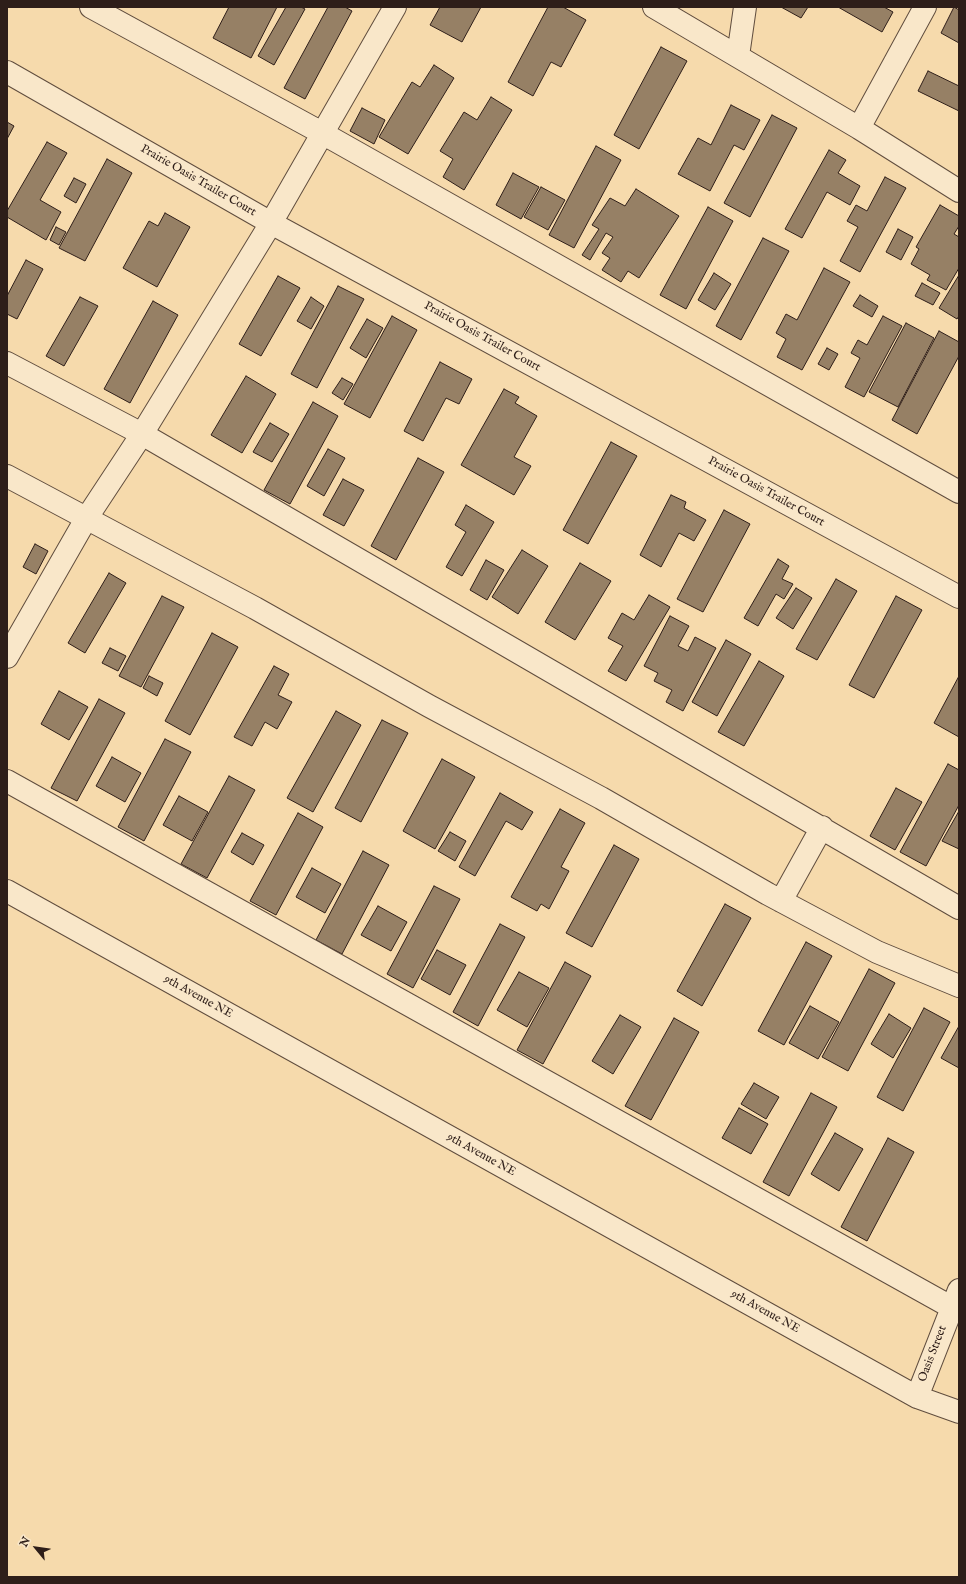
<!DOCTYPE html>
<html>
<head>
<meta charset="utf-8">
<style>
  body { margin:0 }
  #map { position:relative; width:966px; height:1584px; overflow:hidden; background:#f6daac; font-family:"IM FELL English",serif }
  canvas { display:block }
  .frame { position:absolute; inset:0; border:8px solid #2e1e19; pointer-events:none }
  .north { position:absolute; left:16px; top:1528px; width:40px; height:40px; -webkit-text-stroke:3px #f9e7c9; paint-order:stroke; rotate:299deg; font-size:11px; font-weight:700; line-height:16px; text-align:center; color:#2e1e19 }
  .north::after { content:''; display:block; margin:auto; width:14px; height:18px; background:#2e1e19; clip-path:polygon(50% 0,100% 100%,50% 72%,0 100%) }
</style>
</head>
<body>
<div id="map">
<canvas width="966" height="1584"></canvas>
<div class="frame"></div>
<div class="north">N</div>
</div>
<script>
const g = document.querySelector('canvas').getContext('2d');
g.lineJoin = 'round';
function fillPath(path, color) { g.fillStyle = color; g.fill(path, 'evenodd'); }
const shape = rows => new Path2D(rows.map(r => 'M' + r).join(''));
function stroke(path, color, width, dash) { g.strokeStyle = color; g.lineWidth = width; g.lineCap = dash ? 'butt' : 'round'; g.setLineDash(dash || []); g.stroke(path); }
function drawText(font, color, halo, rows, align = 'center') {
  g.font = font + ' "IM FELL English",serif'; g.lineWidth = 3; g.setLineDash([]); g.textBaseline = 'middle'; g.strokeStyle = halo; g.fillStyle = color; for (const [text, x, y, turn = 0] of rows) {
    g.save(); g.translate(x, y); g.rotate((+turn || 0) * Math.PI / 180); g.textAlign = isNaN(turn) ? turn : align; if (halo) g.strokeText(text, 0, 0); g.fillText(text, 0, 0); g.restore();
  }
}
const building = shape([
  [229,7,277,7,251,58,213,38,229,7],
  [286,7,301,7,305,9,274,65,258,56,286,7],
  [328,7,345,7,352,11,305,99,284,88,328,7],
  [440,7,481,7,462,42,430,25,440,7],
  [548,7,563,7,586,20,561,67,551,62,533,96,508,82,548,7],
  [781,7,808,7,801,18,781,7],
  [838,7,884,7,893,12,882,32,838,7],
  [954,7,959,10,959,43,941,33,954,7],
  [661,47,687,61,639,149,614,135,661,47],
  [434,65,454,78,408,154,379,137,412,82,420,87,434,65],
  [928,71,959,86,959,111,918,91,928,71],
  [491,97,512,110,464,190,443,177,453,159,440,151,464,112,477,120,491,97],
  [731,105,760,120,744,150,734,145,710,191,678,174,698,138,711,145,731,105],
  [362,108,385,120,374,144,350,131,362,108],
  [772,115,797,128,750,217,724,203,772,115],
  [7,122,14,126,7,139,7,122],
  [47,142,67,153,40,200,61,212,46,240,7,217,7,211,47,142],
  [596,146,621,160,574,248,549,235,596,146],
  [829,150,846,160,838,173,860,186,850,205,827,192,802,238,785,229,829,150],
  [107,159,132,173,85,261,59,248,107,159],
  [513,173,539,187,521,219,496,205,513,173],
  [885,177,906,188,860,272,840,261,858,227,847,221,856,205,867,211,885,177],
  [74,178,86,184,76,203,64,196,74,178],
  [541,187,565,200,548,230,524,217,541,187],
  [636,189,679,216,639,278,628,271,621,282,602,270,610,258,602,253,613,237,606,233,590,260,582,255,599,229,592,225,610,198,625,206,636,189],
  [940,205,959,216,959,226,954,234,959,237,959,268,946,290,927,280,930,275,911,264,919,249,916,247,940,205],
  [708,207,733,221,686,309,660,295,708,207],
  [165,213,190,227,157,287,123,268,149,221,158,226,165,213],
  [56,227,66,232,59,245,50,240,56,227],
  [898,229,913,237,901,260,886,252,898,229],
  [763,238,789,251,741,340,716,326,763,238],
  [26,260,43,269,17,319,7,314,7,296,26,260],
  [824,268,850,282,802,370,777,357,786,339,776,333,786,314,797,320,824,268],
  [714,273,731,284,715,310,698,300,714,273],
  [959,275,959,316,957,319,939,308,959,275],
  [278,276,300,288,261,356,239,344,278,276],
  [922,283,940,293,933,305,915,296,922,283],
  [338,286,364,299,317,388,291,374,338,286],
  [860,295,878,306,872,317,853,306,860,295],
  [80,297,98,306,64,366,46,356,80,297],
  [311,297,324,306,311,329,297,321,311,297],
  [153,301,178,315,130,403,104,389,153,301],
  [392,316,417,330,370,418,344,404,392,316],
  [883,316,902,326,864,397,845,387,860,358,851,353,858,340,867,345,883,316],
  [367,319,383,328,366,358,350,348,367,319],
  [906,323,934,338,898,407,869,392,906,323],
  [939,331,959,342,959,356,917,434,892,420,939,331],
  [827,348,838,354,829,370,818,364,827,348],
  [440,362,472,379,459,404,446,398,423,441,404,431,440,362],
  [246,376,276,394,242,453,211,435,246,376],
  [342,378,353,384,343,400,332,393,342,378],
  [504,389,519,397,515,403,537,416,514,457,531,466,514,495,461,465,504,389],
  [313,402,338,416,290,504,264,490,313,402],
  [270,423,289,434,272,462,253,452,270,423],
  [611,442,637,456,588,544,563,530,611,442],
  [328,449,345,458,324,496,307,486,328,449],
  [418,458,444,472,396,560,371,546,418,458],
  [343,479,364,490,344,526,323,515,343,479],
  [671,495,686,502,684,508,706,520,694,541,679,533,661,567,640,555,671,495],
  [466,505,494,522,462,576,446,567,466,532,455,525,466,505],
  [724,510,750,524,703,612,677,599,724,510],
  [35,544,48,551,36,574,23,567,35,544],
  [522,550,548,566,518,614,492,597,522,550],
  [778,559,789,566,782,579,793,584,784,599,776,594,758,626,744,618,778,559],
  [486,560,504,570,487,600,470,590,486,560],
  [580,563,611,581,575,640,545,622,580,563],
  [109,573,126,583,85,653,68,643,109,573],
  [836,579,857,591,817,660,796,649,836,579],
  [796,588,812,598,793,629,776,618,796,588],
  [649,595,670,607,626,681,608,671,623,646,608,638,622,613,634,620,649,595],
  [162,596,184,607,141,687,119,676,162,596],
  [896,596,922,610,874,698,849,685,896,596],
  [670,616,689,626,678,646,688,651,695,637,716,648,683,711,666,702,672,690,654,681,658,673,644,666,670,616],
  [212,633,238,647,190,735,165,721,212,633],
  [726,640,751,654,717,716,692,702,726,640],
  [110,648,126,656,118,671,102,663,110,648],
  [759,661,784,676,744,746,718,732,759,661],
  [274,666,289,674,278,695,292,702,277,729,265,722,252,746,234,737,274,666],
  [149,676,163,683,157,696,143,688,149,676],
  [959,676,959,737,934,723,959,676],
  [59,691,88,707,69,740,41,724,59,691],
  [99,699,125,713,77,801,51,788,99,699],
  [336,711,361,725,313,812,287,798,336,711],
  [382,720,408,733,361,822,335,808,382,720],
  [165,739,191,752,144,841,118,827,165,739],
  [112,757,141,773,125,802,96,786,112,757],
  [442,759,475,777,435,849,403,831,442,759],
  [948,764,959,770,959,805,926,866,900,852,948,764],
  [229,776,255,790,207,878,181,864,229,776],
  [896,788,922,802,895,850,870,836,896,788],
  [500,793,533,812,522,830,506,821,475,876,459,867,500,793],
  [179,796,208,812,192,841,163,825,179,796],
  [560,809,585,823,561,867,569,871,549,909,541,904,537,911,511,897,560,809],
  [959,811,959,849,942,841,959,811],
  [298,813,323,827,276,915,250,901,298,813],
  [450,832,466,841,455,861,438,851,450,832],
  [242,833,264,845,253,865,231,852,242,833],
  [614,845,639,859,592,947,566,933,614,845],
  [363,851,389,865,342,954,316,940,363,851],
  [312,868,341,884,325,913,296,897,312,868],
  [434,886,460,899,413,988,387,974,434,886],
  [725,904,751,918,702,1006,677,991,725,904],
  [378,906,407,922,391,951,361,935,378,906],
  [500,924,525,937,478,1026,453,1012,500,924],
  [806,942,832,956,784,1045,758,1031,806,942],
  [437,950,466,965,450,995,421,979,437,950],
  [565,962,591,976,543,1064,517,1050,565,962],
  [869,969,895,983,848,1071,822,1057,869,969],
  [519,972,549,988,527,1027,497,1010,519,972],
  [810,1006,839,1022,818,1059,789,1043,810,1006],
  [924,1008,950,1022,903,1111,877,1097,924,1008],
  [889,1014,911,1028,893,1058,871,1044,889,1014],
  [620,1015,641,1027,613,1074,592,1061,620,1015],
  [674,1018,699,1032,651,1120,625,1106,674,1018],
  [959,1026,959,1068,941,1058,959,1026],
  [754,1083,779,1097,766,1119,741,1104,754,1083],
  [811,1093,837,1107,789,1196,763,1182,811,1093],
  [739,1108,768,1124,751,1154,722,1138,739,1108],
  [835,1133,863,1149,839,1191,811,1174,835,1133],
  [888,1138,914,1152,867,1241,841,1227,888,1138]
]);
fillPath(building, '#968065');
stroke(building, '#2e1e19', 1);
const minor = shape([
  [91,7,322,133,959,492],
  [654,7,859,128,959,191],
  [738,56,745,7],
  [7,72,271,223,959,597],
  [859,128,925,7],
  [7,363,142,434,959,908],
  [7,476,255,608,429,706,601,798,768,894,877,952,959,986],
  [7,657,86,519,142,434,271,223,395,7],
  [7,781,951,1307],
  [7,891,917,1397,959,1412],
  [781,901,822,827],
  [917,1397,959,1290]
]);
stroke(minor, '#604d3e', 24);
stroke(minor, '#f9e7c9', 22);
drawText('12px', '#2e1e19', '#f9e7c9', [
  ["Prairie Oasis Trailer Court",198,181,30],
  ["Prairie Oasis Trailer Court",482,337,29],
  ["Prairie Oasis Trailer Court",766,492,29],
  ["9th Avenue NE",198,997,29],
  ["9th Avenue NE",481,1155,29],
  ["9th Avenue NE",765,1312,29],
  ["Oasis Street",933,1354,-69]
]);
</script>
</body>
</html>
